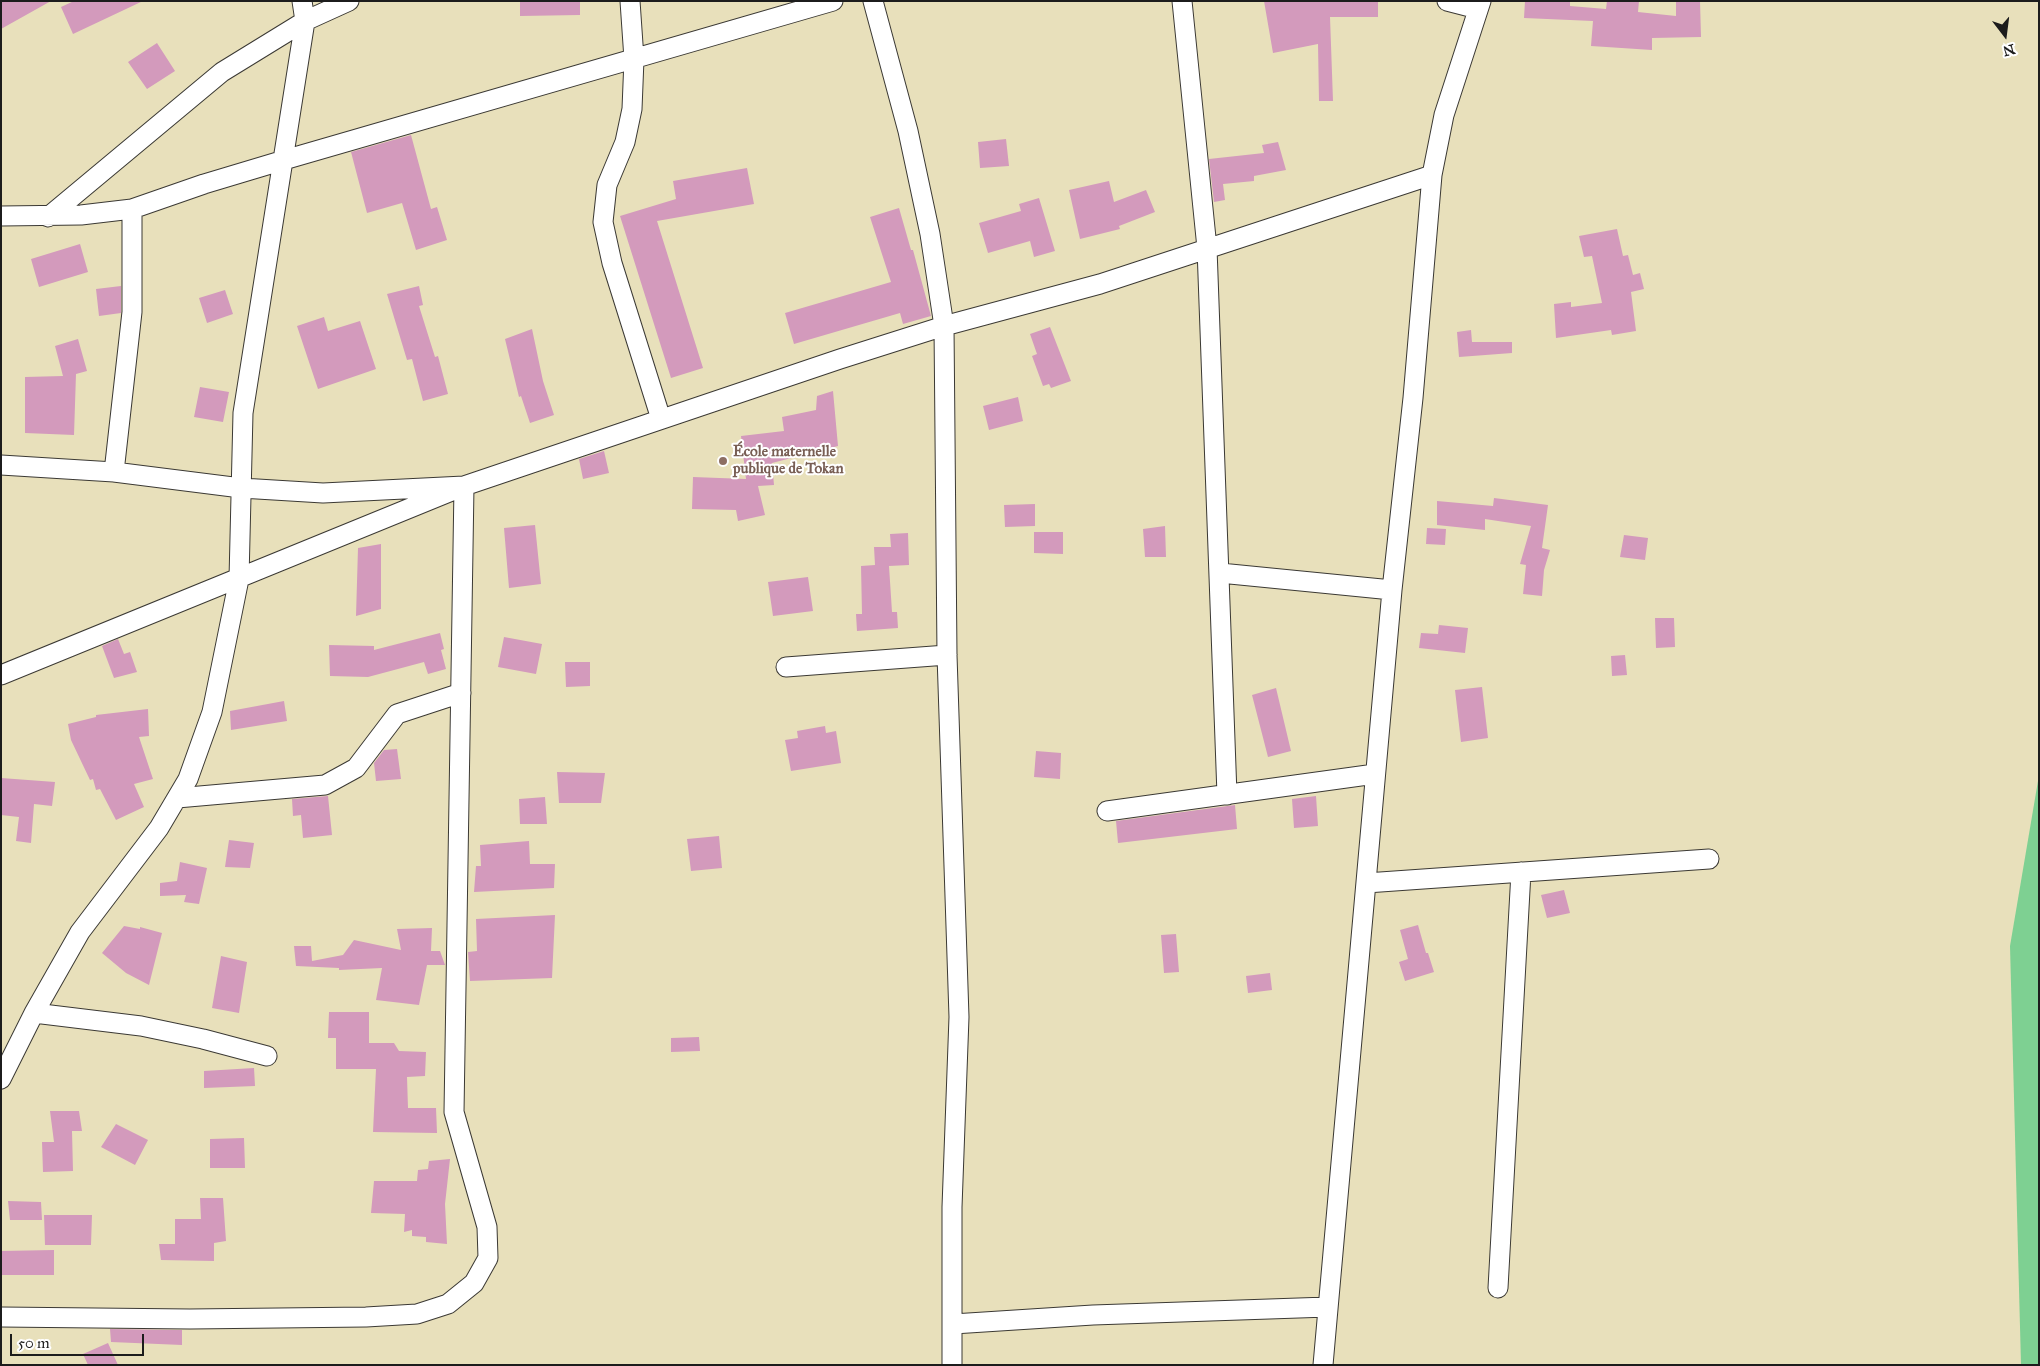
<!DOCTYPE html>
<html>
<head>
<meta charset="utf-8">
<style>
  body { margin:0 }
  #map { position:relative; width:2040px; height:1366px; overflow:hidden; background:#e8e0bb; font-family:"IM FELL Great Primer",serif }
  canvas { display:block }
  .frame { position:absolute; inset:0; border:2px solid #1c1c1c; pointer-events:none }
  .north { position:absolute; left:1980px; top:10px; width:50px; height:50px; -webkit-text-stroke:4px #fff; paint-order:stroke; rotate:165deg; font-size:14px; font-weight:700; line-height:20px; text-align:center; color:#1c1c1c }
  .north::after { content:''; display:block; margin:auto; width:18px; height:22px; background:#1c1c1c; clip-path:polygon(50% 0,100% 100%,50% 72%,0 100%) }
  .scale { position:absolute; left:10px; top:1334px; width:134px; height:22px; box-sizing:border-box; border:2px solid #1c1c1c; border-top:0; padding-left:6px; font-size:15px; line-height:18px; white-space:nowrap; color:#1c1c1c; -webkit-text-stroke:4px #fff; paint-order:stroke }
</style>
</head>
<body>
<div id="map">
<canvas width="2040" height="1366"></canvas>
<div class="frame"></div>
<div class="north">N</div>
<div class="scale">50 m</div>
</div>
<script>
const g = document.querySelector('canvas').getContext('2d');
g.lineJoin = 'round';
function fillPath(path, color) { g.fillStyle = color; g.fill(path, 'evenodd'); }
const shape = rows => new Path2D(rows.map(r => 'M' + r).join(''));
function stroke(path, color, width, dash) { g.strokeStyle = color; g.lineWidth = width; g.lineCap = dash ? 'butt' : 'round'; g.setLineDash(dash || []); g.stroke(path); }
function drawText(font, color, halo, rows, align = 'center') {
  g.font = font + ' "IM FELL Great Primer",serif'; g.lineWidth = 4; g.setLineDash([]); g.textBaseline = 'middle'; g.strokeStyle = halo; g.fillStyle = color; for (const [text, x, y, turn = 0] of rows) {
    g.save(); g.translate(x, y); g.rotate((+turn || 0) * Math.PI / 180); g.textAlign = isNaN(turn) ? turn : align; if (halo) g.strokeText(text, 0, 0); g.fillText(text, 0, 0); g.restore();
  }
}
fillPath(shape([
  [2039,775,2039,1365,2021,1365,2010,946]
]), '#7ed092');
fillPath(shape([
  [1,1,51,1,1,29],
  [74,1,143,1,73,34,61,7],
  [520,1,580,1,580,15,520,16],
  [1264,1,1378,1,1378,17,1330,17,1333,101,1319,101,1318,44,1273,53],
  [1525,1,1570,1,1570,6,1606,9,1607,1,1639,1,1638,12,1676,16,1676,1,1700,1,1701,37,1652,38,1652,50,1591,46,1593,21,1524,18],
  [157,43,175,71,147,89,128,62],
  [411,135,431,209,437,207,447,240,416,250,402,203,367,213,351,152],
  [1006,139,1009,166,980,168,978,142],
  [1278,142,1286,170,1254,176,1254,181,1223,184,1225,200,1214,202,1209,159,1264,153,1262,145],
  [747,168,754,204,657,221,703,368,671,378,620,216,676,199,673,181],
  [1109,181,1114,202,1146,190,1155,212,1119,226,1120,229,1080,239,1069,190],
  [1039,198,1055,251,1034,257,1030,241,988,253,979,223,1021,211,1019,204],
  [899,208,911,250,913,250,931,316,903,324,900,313,794,344,785,313,891,282,870,217],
  [1617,229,1623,256,1628,255,1633,275,1640,273,1644,289,1631,292,1636,331,1612,335,1611,330,1556,338,1554,304,1571,302,1571,307,1602,303,1592,256,1584,257,1579,236],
  [80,244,88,272,39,287,31,259],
  [121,286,121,313,99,316,96,289],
  [419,286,423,305,419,306,435,357,438,356,448,394,423,401,412,359,407,360,387,294],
  [225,290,233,314,207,323,199,298],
  [324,317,328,331,360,321,376,369,318,389,297,326],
  [1050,327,1071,381,1051,388,1049,384,1043,386,1032,356,1037,354,1030,334],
  [532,329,543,381,554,415,530,423,521,396,519,397,505,339],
  [1471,330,1472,342,1512,342,1512,353,1459,357,1457,332],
  [78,339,87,371,76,374,74,435,25,433,25,377,63,376,55,346],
  [200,387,229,392,223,422,194,417],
  [833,391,838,446,772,463,774,485,758,486,765,515,738,521,736,510,692,509,693,477,746,479,741,436,784,431,782,417,816,410,817,396],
  [1018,397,1023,421,989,430,983,406],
  [604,451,609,473,583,479,579,459],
  [1494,498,1548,505,1542,548,1550,550,1544,570,1542,596,1523,594,1526,565,1520,564,1531,526,1485,519,1485,530,1437,525,1437,501,1493,506],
  [1035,504,1035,526,1005,527,1004,505],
  [535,525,541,584,509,588,504,528],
  [1165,526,1166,557,1145,557,1143,529],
  [1427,528,1446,529,1445,545,1426,544],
  [1034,532,1063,532,1063,554,1034,553],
  [908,533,909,565,889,566,892,612,897,612,898,628,857,631,856,614,862,614,861,566,875,565,874,547,891,547,890,534],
  [1624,535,1648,538,1645,560,1620,557],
  [381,544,381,609,356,616,358,548],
  [808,577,813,611,773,616,768,582],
  [1655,618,1674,618,1675,647,1656,648],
  [1439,625,1468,628,1465,653,1419,648,1421,633,1438,634],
  [440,633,444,649,441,650,446,669,428,674,424,662,368,677,330,676,329,645,374,646,374,650],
  [504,637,542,644,536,674,498,667],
  [118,639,124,654,130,652,137,672,114,678,102,646],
  [1625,655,1627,675,1612,676,1611,656],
  [565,662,590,662,590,686,566,687],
  [1482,687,1488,738,1461,742,1455,690],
  [1276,688,1291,751,1268,757,1252,695],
  [284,701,287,721,231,730,230,711],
  [148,709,149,736,139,737,153,779,134,784,144,807,116,820,100,789,96,790,93,779,90,780,71,740,68,724,96,717,96,715],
  [825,726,826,733,836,731,841,763,791,771,785,740,798,738,797,731],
  [397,749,401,779,376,781,374,763,384,750],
  [1036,751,1061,753,1060,779,1034,777],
  [557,772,605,773,601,803,559,803],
  [1,778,55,782,52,806,34,804,31,843,16,841,19,817,1,815],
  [328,796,332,835,303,838,301,815,293,816,292,799],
  [1316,796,1318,826,1294,828,1292,799],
  [545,797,547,824,520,824,519,799],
  [1235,805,1237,829,1118,843,1116,821],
  [719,836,722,868,691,871,687,839],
  [229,840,254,843,250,868,225,867],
  [529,841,530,864,555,864,554,888,474,892,476,866,481,866,480,845],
  [180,862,207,868,199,904,184,902,186,895,160,896,160,883,177,881],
  [1564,890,1570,913,1547,918,1541,895],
  [555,915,552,978,470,981,468,952,477,951,476,919],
  [1418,925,1426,953,1428,953,1434,972,1405,981,1399,962,1408,959,1400,930],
  [124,926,140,929,140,927,162,933,149,985,126,973,102,953],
  [432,928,431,951,440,951,445,965,427,965,419,1005,376,1000,382,968,339,970,339,968,296,966,294,946,311,946,312,961,343,955,354,940,401,950,397,929],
  [1176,934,1179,972,1164,973,1161,935],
  [221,956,247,962,239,1013,212,1008],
  [1270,973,1272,990,1248,993,1246,976],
  [329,1012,369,1012,369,1043,394,1043,399,1051,426,1052,425,1076,407,1077,408,1108,436,1108,437,1133,373,1132,376,1069,336,1069,336,1038,328,1038],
  [699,1037,700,1051,671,1052,671,1038],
  [254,1068,255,1086,204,1088,204,1071],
  [50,1111,79,1111,82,1131,72,1131,73,1171,43,1172,42,1142,54,1142],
  [116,1124,148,1140,135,1165,101,1147],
  [244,1138,245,1168,210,1168,210,1139],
  [450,1159,445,1204,447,1244,426,1242,426,1237,412,1236,412,1230,404,1232,405,1214,371,1213,374,1181,417,1181,418,1170,428,1169,429,1161],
  [200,1198,223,1198,226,1241,214,1243,214,1261,161,1260,159,1244,175,1244,175,1219,201,1219],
  [8,1201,41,1202,42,1220,10,1220],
  [44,1215,92,1215,91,1245,45,1245],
  [54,1250,54,1275,1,1275,1,1251],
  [110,1329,182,1330,182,1345,111,1342],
  [108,1343,118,1365,88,1365,83,1354]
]), '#d39abc');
const minor = shape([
  [630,1,634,59,632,109,625,142,607,185,603,222,612,263,661,419],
  [873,1,908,131,930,234,944,326,947,655,959,1017,952,1207,952,1365],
  [1182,1,1207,248,1227,795],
  [1447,1,1478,9],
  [1,216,81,215,132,209,204,184,284,160,833,1],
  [48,217,222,72,305,21,349,1],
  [1,465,114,472,241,488,323,493,464,486,454,1112,487,1227,488,1258,474,1283,448,1304,417,1314,366,1317,190,1319,1,1317],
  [114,472,132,312,132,209],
  [1220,573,1392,590],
  [786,667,947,655],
  [1,675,464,486,840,359,944,326,1100,284,1432,175],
  [177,798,325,785,356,768,397,714,461,693],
  [1107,811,1375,774],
  [1366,883,1709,859],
  [34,1013,141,1026,203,1039,267,1056],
  [1,1079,34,1013,80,932,159,828,188,779,212,712,239,579,243,413,305,21,302,1],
  [1498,1288,1521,872],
  [953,1324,1093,1315,1328,1307],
  [1323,1365,1392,590,1413,398,1432,175,1444,115,1481,1]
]);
stroke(minor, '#3b3934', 21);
stroke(minor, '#fff', 19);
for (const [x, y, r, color] of [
  [723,461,5,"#8d6e63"]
]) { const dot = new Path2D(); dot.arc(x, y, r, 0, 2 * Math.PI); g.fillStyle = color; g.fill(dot); stroke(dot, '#fff', 2); }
drawText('bold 15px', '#785e54', '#fff', [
  ["École maternelle",733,452],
  ["publique de Tokan",733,469]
], 'left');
</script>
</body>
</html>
